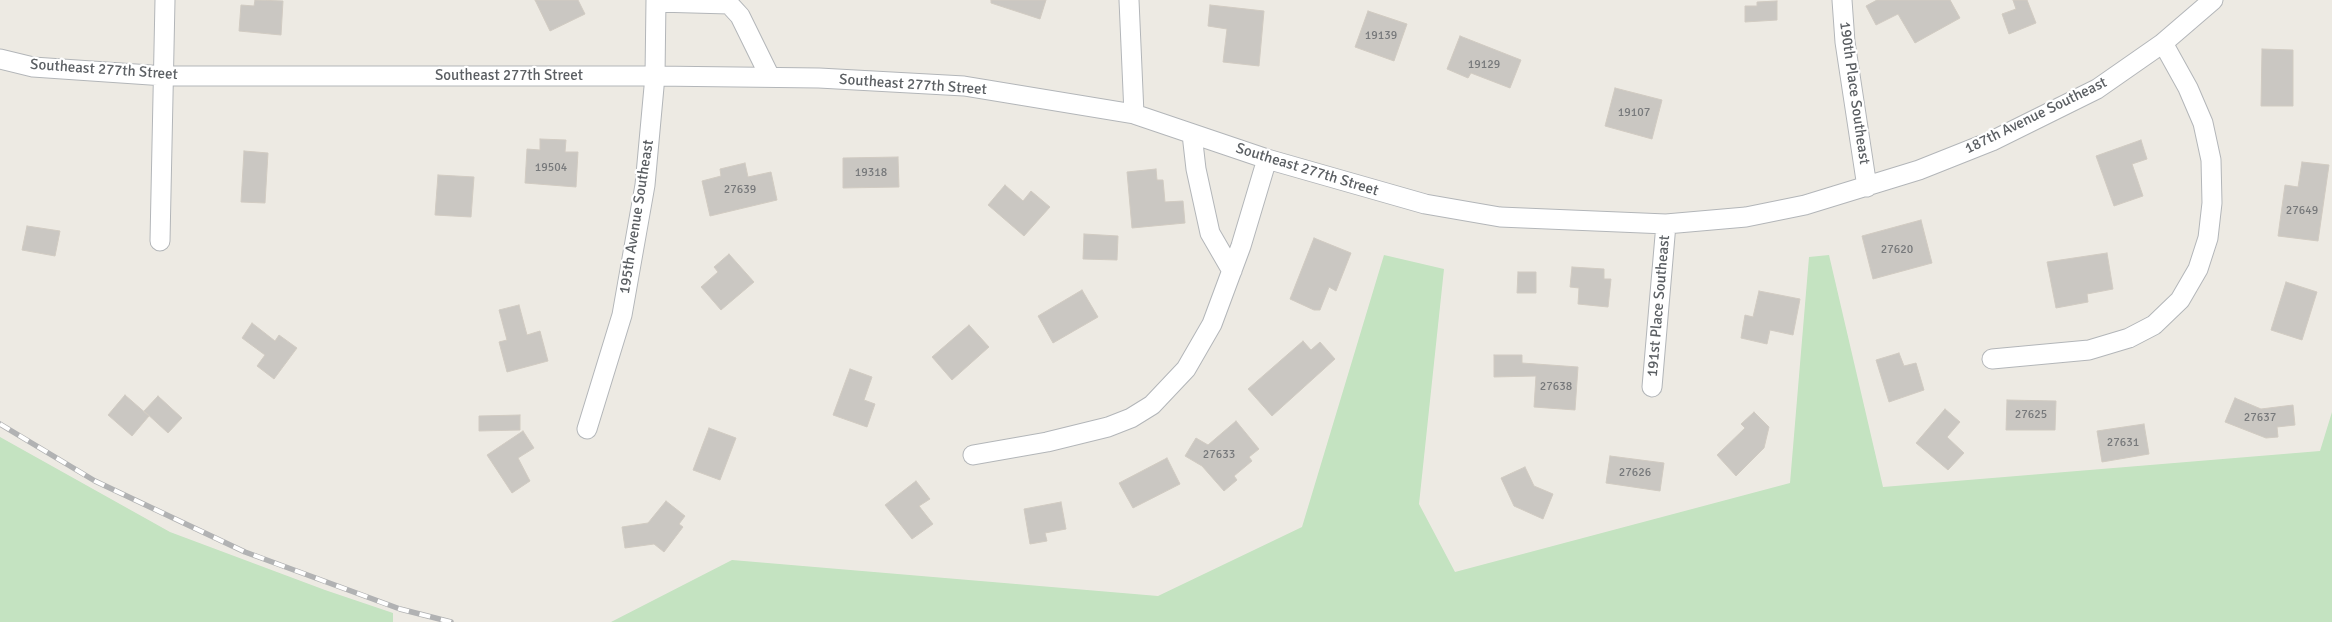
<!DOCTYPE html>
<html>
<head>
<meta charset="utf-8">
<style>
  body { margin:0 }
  canvas { display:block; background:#edeae3 }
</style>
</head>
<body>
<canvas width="2332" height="622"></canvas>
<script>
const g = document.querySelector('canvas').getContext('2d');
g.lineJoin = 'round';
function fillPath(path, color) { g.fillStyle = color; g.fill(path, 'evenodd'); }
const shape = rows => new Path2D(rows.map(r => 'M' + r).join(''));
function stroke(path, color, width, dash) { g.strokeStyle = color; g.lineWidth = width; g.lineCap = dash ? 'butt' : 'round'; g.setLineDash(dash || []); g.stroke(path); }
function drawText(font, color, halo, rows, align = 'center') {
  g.font = font + ' Signika,sans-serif'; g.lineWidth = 4.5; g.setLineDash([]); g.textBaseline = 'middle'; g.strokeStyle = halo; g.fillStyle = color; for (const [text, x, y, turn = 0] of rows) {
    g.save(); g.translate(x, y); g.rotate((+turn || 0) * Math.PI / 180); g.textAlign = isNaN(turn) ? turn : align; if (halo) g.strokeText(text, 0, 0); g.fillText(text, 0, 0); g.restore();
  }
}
fillPath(shape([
  [1384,255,1444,269,1419,504,1455,572,1790,483,1809,257,1829,255,1883,487,2320,451,2332,412,2332,622,611,622,732,560,1158,596,1302,527],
  [0,437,170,532,325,590,393,613,393,622,0,622]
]), '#c4e3c1');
const building = shape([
  [255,0,283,1,281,35,239,31,241,5,254,6,255,0],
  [535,0,578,0,585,14,550,31,535,0],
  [991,0,1046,0,1040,19,991,3,991,0],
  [1877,0,1950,0,1960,18,1915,43,1898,14,1876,25,1866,6,1877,0],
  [2013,0,2027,0,2036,23,2009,34,2002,14,2016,9,2013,0],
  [1777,1,1777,20,1745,22,1745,6,1757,6,1757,2,1777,1],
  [1210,5,1264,11,1259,66,1223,62,1227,29,1208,26,1210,5],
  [1368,11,1407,24,1394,61,1355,47,1368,11],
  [1460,36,1521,60,1510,88,1471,73,1468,78,1447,69,1460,36],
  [2262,49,2293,50,2293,106,2261,106,2262,49],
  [1615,88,1662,100,1652,139,1605,126,1615,88],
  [540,139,566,140,565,152,578,152,576,187,525,183,527,149,540,150,540,139],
  [2141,140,2147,159,2132,164,2143,196,2114,206,2096,156,2141,140],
  [244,151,268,153,265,203,241,202,244,151],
  [898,157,899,187,843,188,843,158,898,157],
  [2302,162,2329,165,2318,241,2278,236,2285,185,2298,187,2302,162],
  [745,163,748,177,771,172,777,200,710,216,702,181,721,176,720,169,745,163],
  [1156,169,1157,180,1163,180,1165,202,1183,201,1185,223,1132,228,1127,172,1156,169],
  [438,175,474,177,471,217,435,215,438,175],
  [1005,185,1023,201,1031,191,1050,207,1024,236,988,205,1005,185],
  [1921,220,1932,263,1873,279,1862,236,1921,220],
  [27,226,60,231,55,256,22,250,27,226],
  [1084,234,1118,236,1117,260,1083,259,1084,234],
  [1314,238,1351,253,1336,291,1329,287,1320,310,1314,310,1290,299,1314,238],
  [2107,253,2113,289,2087,294,2088,302,2056,308,2047,262,2107,253],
  [729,254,754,282,721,310,701,287,718,272,714,267,729,254],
  [1572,267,1604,269,1604,279,1611,279,1608,307,1578,304,1579,288,1570,287,1572,267],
  [1518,272,1536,272,1536,293,1517,293,1518,272],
  [2286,282,2317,292,2302,340,2271,330,2286,282],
  [1082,290,1098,317,1053,343,1038,316,1082,290],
  [1759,291,1800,299,1793,335,1770,330,1767,344,1741,338,1745,315,1753,317,1759,291],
  [519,305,527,335,540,331,548,361,507,372,499,342,507,340,499,310,519,305],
  [252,323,275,341,279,335,297,348,274,379,257,366,265,355,242,338,252,323],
  [969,325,989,347,952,380,932,357,969,325],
  [1303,341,1311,350,1320,342,1335,359,1272,416,1248,389,1303,341],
  [1899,353,1904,366,1916,363,1924,390,1889,402,1876,360,1899,353],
  [1494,355,1522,355,1522,363,1578,367,1575,410,1534,407,1536,376,1494,377,1494,355],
  [850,369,872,377,864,400,875,404,867,427,833,415,850,369],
  [125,395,149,416,132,436,108,415,125,395],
  [158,396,182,418,168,433,144,411,158,396],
  [2235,398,2261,409,2293,405,2295,425,2277,427,2278,437,2266,438,2225,422,2235,398],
  [2007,400,2056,401,2055,430,2006,430,2007,400],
  [1945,409,1960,422,1947,437,1964,453,1948,470,1916,443,1945,409],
  [1754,412,1769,427,1764,448,1736,476,1717,455,1745,428,1741,424,1754,412],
  [520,415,520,430,479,431,479,416,520,415],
  [1236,421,1259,449,1249,457,1252,461,1234,476,1237,480,1224,491,1202,466,1185,456,1196,438,1208,445,1236,421],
  [2144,424,2149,454,2102,462,2097,431,2144,424],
  [709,428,736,438,720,480,693,470,709,428],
  [523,431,534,448,518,458,530,481,512,493,487,455,523,431],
  [1610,456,1664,463,1660,491,1606,483,1610,456],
  [1167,458,1180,484,1133,508,1119,483,1167,458],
  [1525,467,1534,486,1553,494,1543,519,1514,506,1501,478,1525,467],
  [916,481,930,499,919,506,933,524,912,539,885,505,916,481],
  [666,501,685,516,679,524,683,527,664,552,654,544,625,548,622,527,648,523,666,501],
  [1061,502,1066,529,1045,533,1047,541,1030,544,1024,509,1061,502]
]);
fillPath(building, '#cac7c2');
stroke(building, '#d1cbc2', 1);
const minor = shape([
  [1129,0,1134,114],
  [1842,0,1845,42,1867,187],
  [656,2,729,4,740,16,770,77],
  [0,59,33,67,165,76,655,76,819,78,964,86,1134,114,1267,159,1425,204,1500,217,1666,224,1746,217,1805,205,1919,170,1992,141,2097,89,2163,43,2213,0],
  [1192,134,1196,169,1210,233,1232,271],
  [160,241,165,0],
  [1992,359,2089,350,2129,338,2154,325,2180,300,2198,269,2208,238,2212,203,2211,160,2203,123,2188,88,2163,43],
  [1652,387,1666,224],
  [587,429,622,315,645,185,655,76,656,0],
  [973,455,1047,442,1108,427,1131,418,1152,405,1186,369,1212,324,1241,246,1267,159]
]);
stroke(minor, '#b3b6b9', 21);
stroke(minor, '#fff', 19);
const rail = shape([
  [0,424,95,481,245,552,400,609,451,622]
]);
stroke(rail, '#b1b2b3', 5.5);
stroke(rail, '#fff', 4, [11]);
drawText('12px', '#77797b', null, [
  ["19139",1381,36],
  ["19129",1484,65],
  ["19107",1634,113],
  ["19504",551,168],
  ["19318",871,173],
  ["27639",740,190],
  ["27649",2302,211],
  ["27620",1897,250],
  ["27638",1556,387],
  ["27625",2031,415],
  ["27637",2260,418],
  ["27631",2123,443],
  ["27633",1219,455],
  ["27626",1635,473]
]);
drawText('15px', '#5b5f63', '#fff', [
  ["Southeast 277th Street",104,70,4],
  ["Southeast 277th Street",509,76],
  ["Southeast 277th Street",913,85,4],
  ["190th Place Southeast",1854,93,82],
  ["187th Avenue Southeast",2036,116,-26],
  ["Southeast 277th Street",1307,170,17],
  ["195th Avenue Southeast",637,217,-81],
  ["191st Place Southeast",1659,306,-85]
]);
</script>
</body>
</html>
